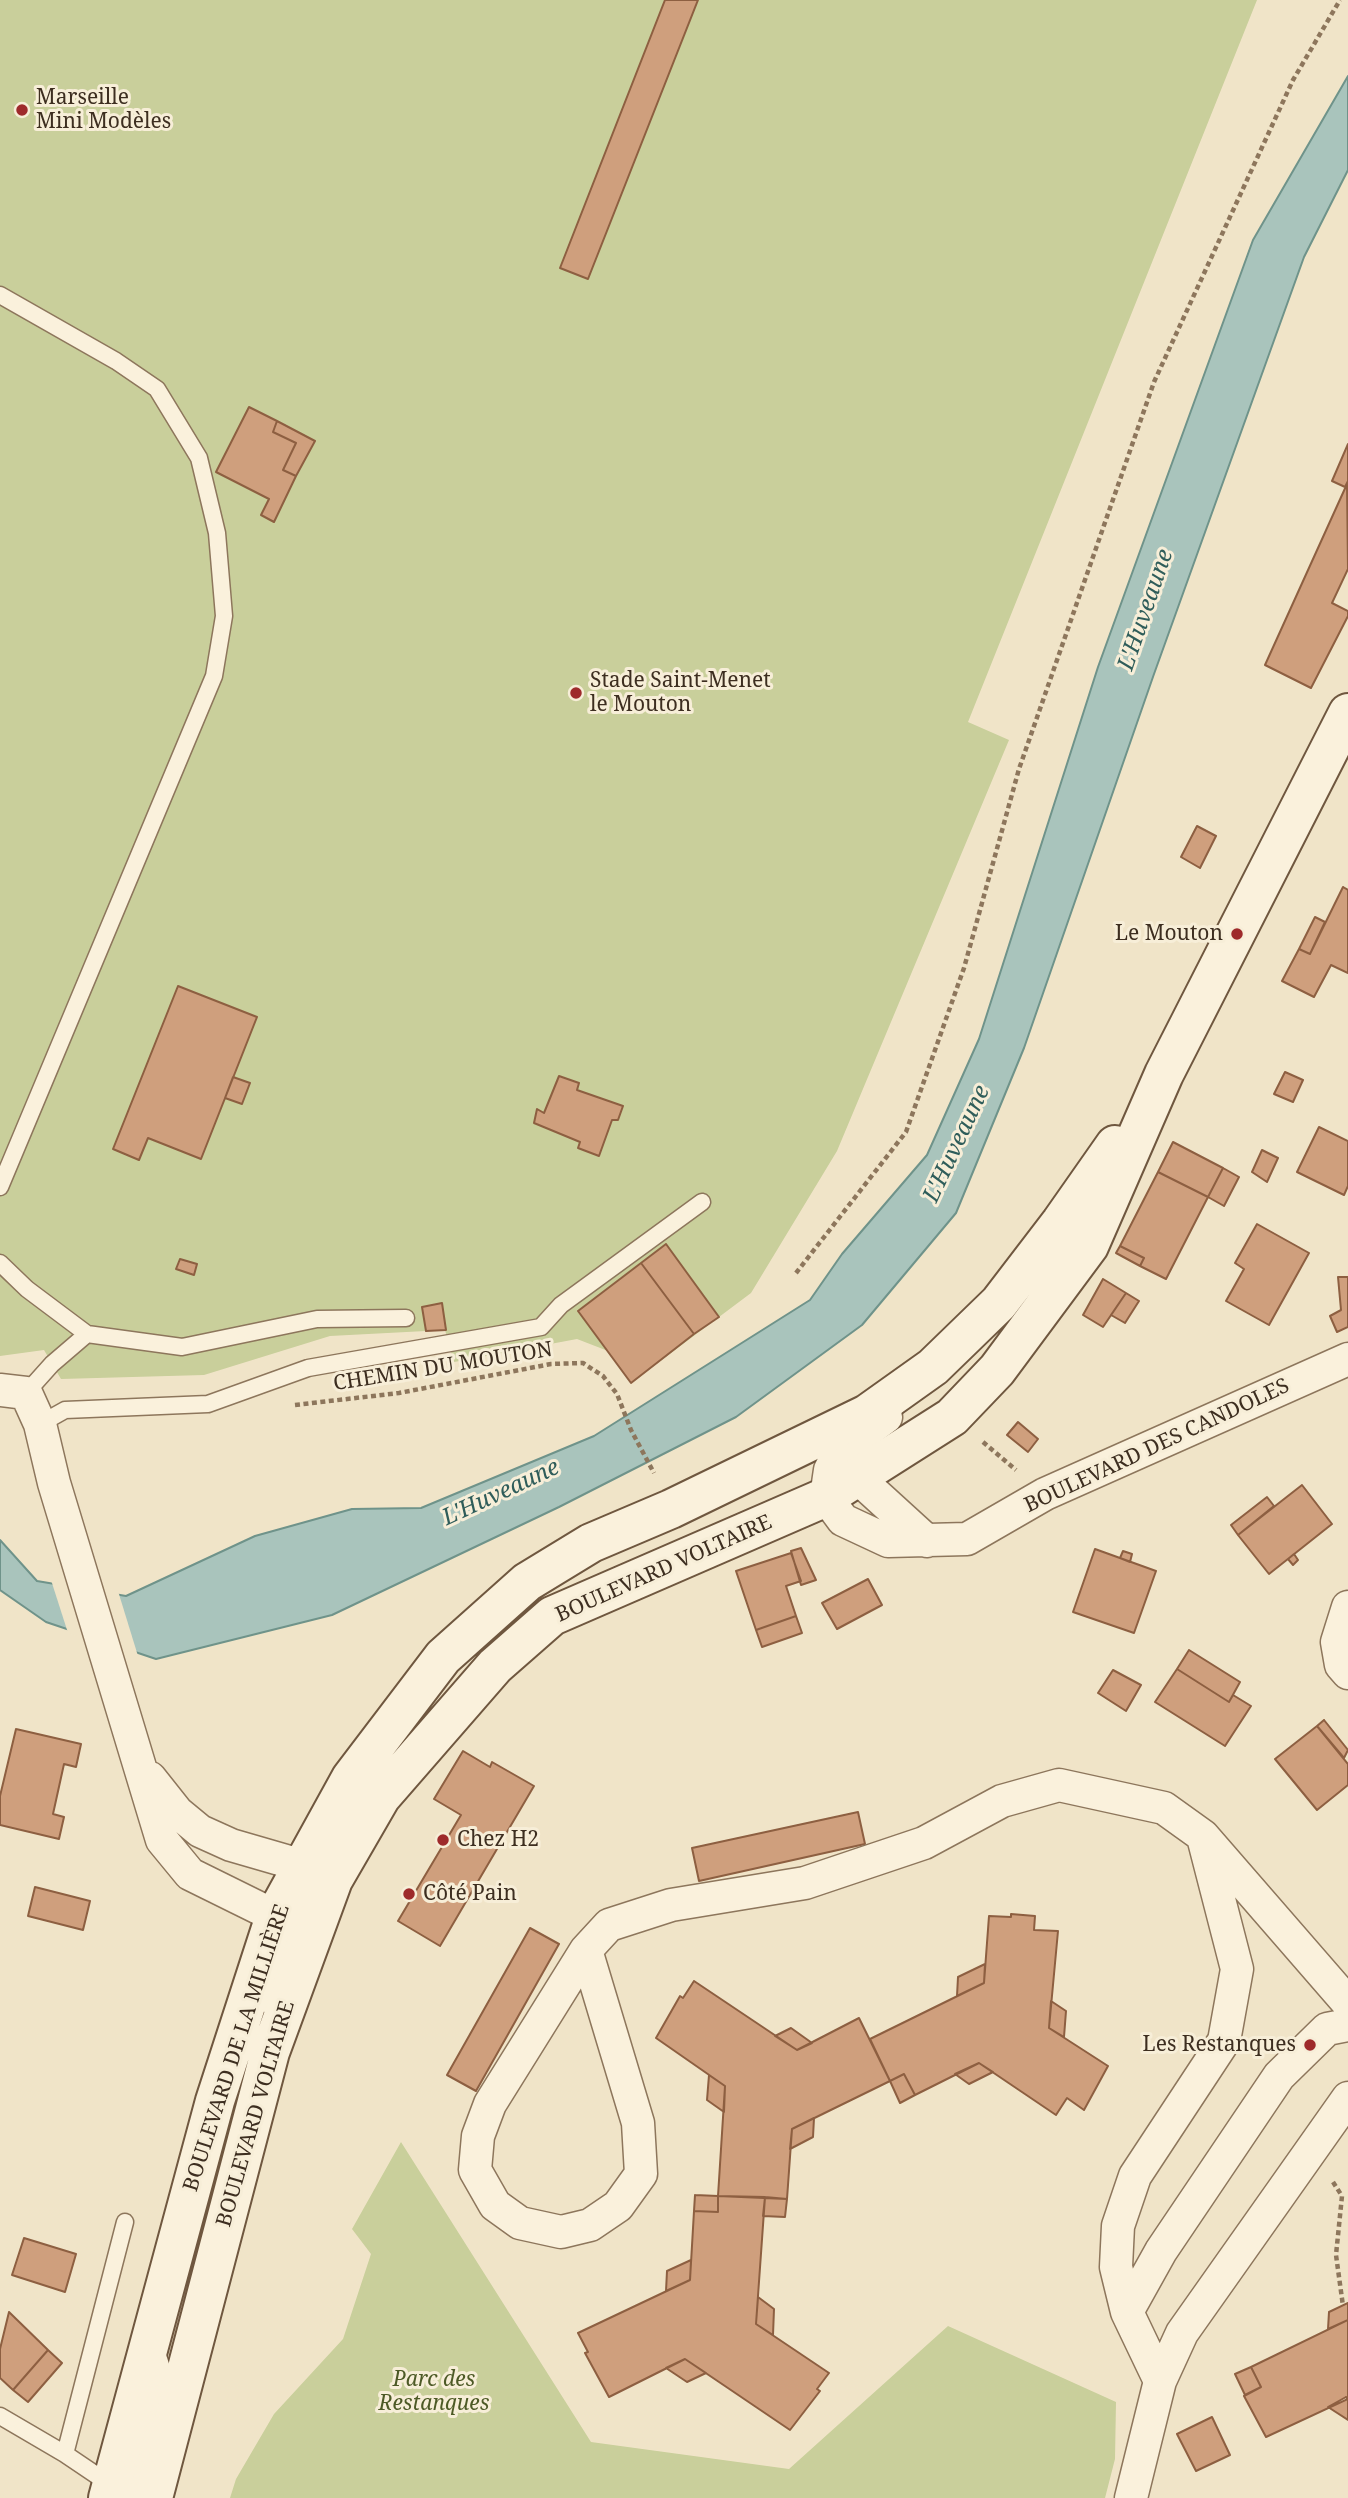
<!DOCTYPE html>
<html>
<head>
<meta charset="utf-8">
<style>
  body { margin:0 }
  canvas { display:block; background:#f0e4c8 }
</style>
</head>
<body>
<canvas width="1348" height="2498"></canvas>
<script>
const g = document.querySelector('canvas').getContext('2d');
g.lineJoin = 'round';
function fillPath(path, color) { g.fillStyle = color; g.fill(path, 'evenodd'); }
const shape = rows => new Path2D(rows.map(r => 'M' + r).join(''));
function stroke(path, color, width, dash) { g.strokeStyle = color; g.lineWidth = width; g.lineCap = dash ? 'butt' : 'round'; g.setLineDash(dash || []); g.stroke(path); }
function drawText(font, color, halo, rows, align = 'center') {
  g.font = font + ' "Noto Serif",serif'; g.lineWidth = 6; g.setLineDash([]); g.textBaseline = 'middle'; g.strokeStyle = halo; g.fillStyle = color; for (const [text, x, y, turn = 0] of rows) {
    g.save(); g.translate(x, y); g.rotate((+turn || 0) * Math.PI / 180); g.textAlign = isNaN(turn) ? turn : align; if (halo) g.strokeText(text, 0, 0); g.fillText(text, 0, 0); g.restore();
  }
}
fillPath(shape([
  [0,0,1257,0,968,722,1009,740,837,1151,751,1293,631,1383,608,1351,577,1339,454,1362,445,1330,330,1336,204,1375,61,1379,44,1350,0,1356],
  [401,2142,591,2442,789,2469,948,2326,1116,2402,1115,2459,1105,2498,230,2498,236,2479,274,2414,343,2339,371,2254,352,2229]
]), '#c9cf9b');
const water = shape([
  [1348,76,1348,170,1304,257,1154,674,1024,1048,956,1213,862,1325,736,1417,559,1507,332,1615,156,1659,46,1622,0,1590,0,1540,37,1581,126,1596,255,1536,352,1509,421,1508,594,1436,810,1300,842,1254,927,1155,979,1039,1098,667,1253,240,1348,76]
]);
fillPath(water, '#a9c4bc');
stroke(water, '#6f938a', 2);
fillPath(shape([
  [51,1580,118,1591,138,1656,68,1633]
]), '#f0e4c8');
const building = shape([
  [665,0,698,0,588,279,560,268,665,0],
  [249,407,277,421,273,432,296,443,283,470,296,476,274,522,261,515,269,499,216,472,249,407],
  [277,421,315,441,296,476,283,470,296,443,273,432,277,421],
  [1348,444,1348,481,1345,487,1332,481,1348,444],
  [1347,484,1348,569,1332,603,1348,611,1348,616,1311,688,1265,665,1347,484],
  [1197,826,1216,836,1200,868,1181,857,1197,826],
  [1343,887,1348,890,1348,973,1331,965,1314,997,1282,981,1299,949,1310,954,1343,887],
  [1315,917,1325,922,1310,954,1299,949,1315,917],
  [178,986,257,1017,201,1159,148,1138,139,1160,113,1149,178,986],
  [1285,1072,1303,1080,1293,1102,1274,1094,1285,1072],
  [559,1076,579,1083,577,1090,623,1106,618,1120,612,1120,599,1156,578,1148,580,1142,534,1123,537,1109,544,1113,559,1076],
  [233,1077,250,1083,242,1104,225,1098,233,1077],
  [1319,1127,1348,1141,1348,1186,1344,1195,1297,1172,1319,1127],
  [1173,1142,1223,1168,1208,1197,1158,1172,1173,1142],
  [1262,1150,1278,1158,1267,1182,1252,1172,1262,1150],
  [1223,1168,1239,1177,1224,1206,1208,1197,1223,1168],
  [1158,1172,1208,1197,1166,1279,1140,1266,1144,1258,1120,1246,1158,1172],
  [1257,1224,1309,1253,1269,1325,1226,1301,1244,1269,1235,1263,1257,1224],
  [666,1244,719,1317,694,1334,641,1263,666,1244],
  [1120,1246,1144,1258,1140,1266,1116,1253,1120,1246],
  [180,1259,197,1264,194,1275,176,1269,180,1259],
  [641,1263,694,1334,631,1383,578,1311,641,1263],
  [1338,1277,1348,1277,1348,1327,1337,1332,1330,1316,1341,1310,1338,1277],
  [1103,1279,1126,1293,1103,1327,1083,1315,1103,1279],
  [1126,1293,1139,1301,1125,1323,1111,1315,1126,1293],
  [442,1303,446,1330,426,1331,422,1307,442,1303],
  [1018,1422,1038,1439,1028,1452,1007,1435,1018,1422],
  [1302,1485,1332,1524,1269,1574,1238,1535,1302,1485],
  [1267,1497,1274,1506,1238,1535,1231,1525,1267,1497],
  [801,1548,816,1580,801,1585,791,1551,801,1548],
  [1095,1549,1156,1571,1134,1633,1073,1612,1095,1549],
  [1123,1551,1132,1554,1130,1562,1120,1558,1123,1551],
  [791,1553,801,1581,786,1586,796,1616,756,1630,736,1571,791,1553],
  [1294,1554,1298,1560,1293,1565,1288,1559,1294,1554],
  [868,1579,882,1605,837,1629,822,1603,868,1579],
  [796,1616,802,1633,762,1647,756,1630,796,1616],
  [1189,1650,1240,1682,1229,1702,1177,1669,1189,1650],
  [1177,1669,1229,1702,1233,1695,1251,1706,1225,1746,1155,1702,1177,1669],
  [1113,1670,1141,1685,1126,1711,1098,1693,1113,1670],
  [1324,1720,1348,1750,1344,1758,1317,1726,1324,1720],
  [1317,1726,1348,1764,1348,1785,1317,1810,1275,1759,1317,1726],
  [16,1729,81,1744,76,1767,64,1764,53,1814,64,1817,59,1839,0,1825,0,1796,16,1729],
  [463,1751,490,1767,492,1762,534,1786,440,1946,398,1921,461,1815,434,1799,463,1751],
  [858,1812,865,1844,699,1881,692,1848,858,1812],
  [35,1887,90,1901,83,1930,28,1916,35,1887],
  [1011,1914,1035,1916,1034,1930,1058,1931,1049,2028,1108,2066,1084,2110,1067,2098,1056,2115,979,2063,915,2095,904,2074,890,2081,870,2039,984,1983,989,1916,1011,1917,1011,1914],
  [530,1928,559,1944,476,2091,447,2075,530,1928],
  [985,1964,984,1983,957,1996,958,1977,985,1964],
  [694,1981,797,2050,859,2018,890,2081,792,2129,787,2199,718,2196,725,2086,656,2038,680,1996,683,1998,694,1981],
  [1051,2001,1066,2011,1064,2037,1049,2028,1051,2001],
  [791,2028,812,2043,797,2050,775,2036,791,2028],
  [979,2063,993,2072,969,2084,955,2074,979,2063],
  [904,2074,915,2095,900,2103,890,2081,904,2074],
  [709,2075,725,2086,724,2112,707,2100,709,2075],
  [814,2118,813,2137,790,2149,792,2129,814,2118],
  [695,2195,718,2196,718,2212,694,2211,695,2195],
  [718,2196,765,2197,756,2324,829,2373,817,2389,820,2391,790,2430,685,2359,609,2397,585,2353,588,2352,578,2333,690,2280,694,2211,718,2212,718,2196],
  [765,2197,787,2199,785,2217,763,2216,765,2197],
  [24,2238,76,2254,65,2292,12,2275,24,2238],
  [691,2260,690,2280,666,2291,667,2271,691,2260],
  [758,2297,774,2309,773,2335,756,2324,758,2297],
  [1348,2303,1348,2320,1328,2329,1329,2312,1348,2303],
  [9,2312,48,2350,13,2390,0,2378,0,2349,9,2312],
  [1348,2320,1348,2399,1266,2437,1244,2396,1261,2387,1251,2367,1348,2320],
  [48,2350,62,2363,28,2402,13,2390,48,2350],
  [685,2359,706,2373,687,2382,666,2368,685,2359],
  [1251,2367,1261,2387,1245,2395,1235,2374,1251,2367],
  [1346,2397,1348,2399,1348,2420,1328,2407,1346,2397],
  [1212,2417,1230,2455,1196,2471,1177,2434,1212,2417]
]);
fillPath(building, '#cf9f7d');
stroke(building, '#8d5f41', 2);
const service = shape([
  [0,295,116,361,157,389,199,458,217,533,224,616,214,676,0,1187],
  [0,1263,27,1289,87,1334,52,1364,26,1393],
  [87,1334,182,1347,317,1319,406,1318],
  [40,1424,65,1410,208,1404,308,1368,541,1327,561,1305,702,1202],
  [0,2416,65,2454],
  [111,2485,65,2454,125,2222]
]);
const minor = shape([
  [0,1390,26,1393,40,1424,54,1483,162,1840,190,1874,275,1916],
  [886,1417,839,1452,830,1470,826,1497,843,1520,888,1541,967,1539,1045,1494,1348,1359],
  [859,1479,927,1541],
  [1348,1607,1337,1642,1341,1665,1348,1673],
  [150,1778,177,1812,200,1831,231,1845,300,1865,302,1899,284,1957,277,2002],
  [586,1950,638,2123,641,2174,618,2206,590,2225,561,2232,520,2223,495,2205,475,2170,478,2136,490,2104,586,1950,609,1925,671,1905,805,1883,924,1843,1002,1801,1059,1785,1164,1808,1203,1836,1348,2003],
  [1127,2312,1116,2267,1118,2226,1135,2176,1224,2041,1237,1969,1204,1841],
  [1160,2381,1127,2312,1161,2251,1279,2076,1327,2029,1348,2025],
  [131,2498,160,2388,148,2351],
  [1131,2498,1160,2381,1182,2333,1348,2098]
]);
const secondary = shape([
  [108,2498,215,2101,275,1916,351,1778,443,1657,527,1582,591,1543,671,1509,867,1414,933,1367,999,1303,1061,1222,1115,1145],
  [153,2498,270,2052,333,1880,381,1797,495,1666,552,1616,826,1497,952,1417,997,1370,1089,1246,1164,1074,1348,713]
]);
stroke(service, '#8d765c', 19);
stroke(minor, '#8d765c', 35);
stroke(secondary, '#6f573f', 42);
stroke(shape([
  [796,1273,906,1132,964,968,1019,769,1154,382,1293,80,1340,0],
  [295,1405,399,1393,551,1364,583,1363,603,1376,617,1394,631,1430,654,1473],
  [983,1442,1016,1470],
  [1333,2182,1342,2196,1336,2255,1343,2306]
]), '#8d765c', 4.5, [5, 3.5]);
stroke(service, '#faf1dc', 16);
stroke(minor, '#faf1dc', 32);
stroke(secondary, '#faf1dc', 38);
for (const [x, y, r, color] of [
  [22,110,7,"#9e2a2b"],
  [576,693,7,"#9e2a2b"],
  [1237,934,7,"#9e2a2b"],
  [443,1840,7,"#9e2a2b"],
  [409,1894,7,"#9e2a2b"],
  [1310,2045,7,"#9e2a2b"]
]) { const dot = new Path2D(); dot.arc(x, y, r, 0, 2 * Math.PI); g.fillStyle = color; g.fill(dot); stroke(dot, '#f7eed8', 2.5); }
drawText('21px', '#3d2e20', '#f7eed8', [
  ["Marseille",36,98],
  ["Mini Modèles",36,122],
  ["Stade Saint-Menet",590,681],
  ["le Mouton",590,705],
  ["Le Mouton",1223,934,"right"],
  ["Chez H2",457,1840],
  ["Côté Pain",423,1894],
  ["Les Restanques",1296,2045,"right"]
], 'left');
drawText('21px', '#3d2e20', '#f7eed8', [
  ["CHEMIN DU MOUTON",443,1367,-9],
  ["BOULEVARD DES CANDOLES",1157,1446,-25],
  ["BOULEVARD VOLTAIRE",664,1569,-24],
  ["BOULEVARD DE LA MILLIÈRE",237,2048,-72],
  ["BOULEVARD VOLTAIRE",256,2114,-74]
]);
drawText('italic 21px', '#4d5a26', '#f7eed8', [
  ["Parc des",434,2380],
  ["Restanques",434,2404]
]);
drawText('italic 23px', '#2f5d5a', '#f7eed8', [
  ["L'Huveaune",1146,610,-71],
  ["L'Huveaune",957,1144,-65],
  ["L'Huveaune",501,1493,-25]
]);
</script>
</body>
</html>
